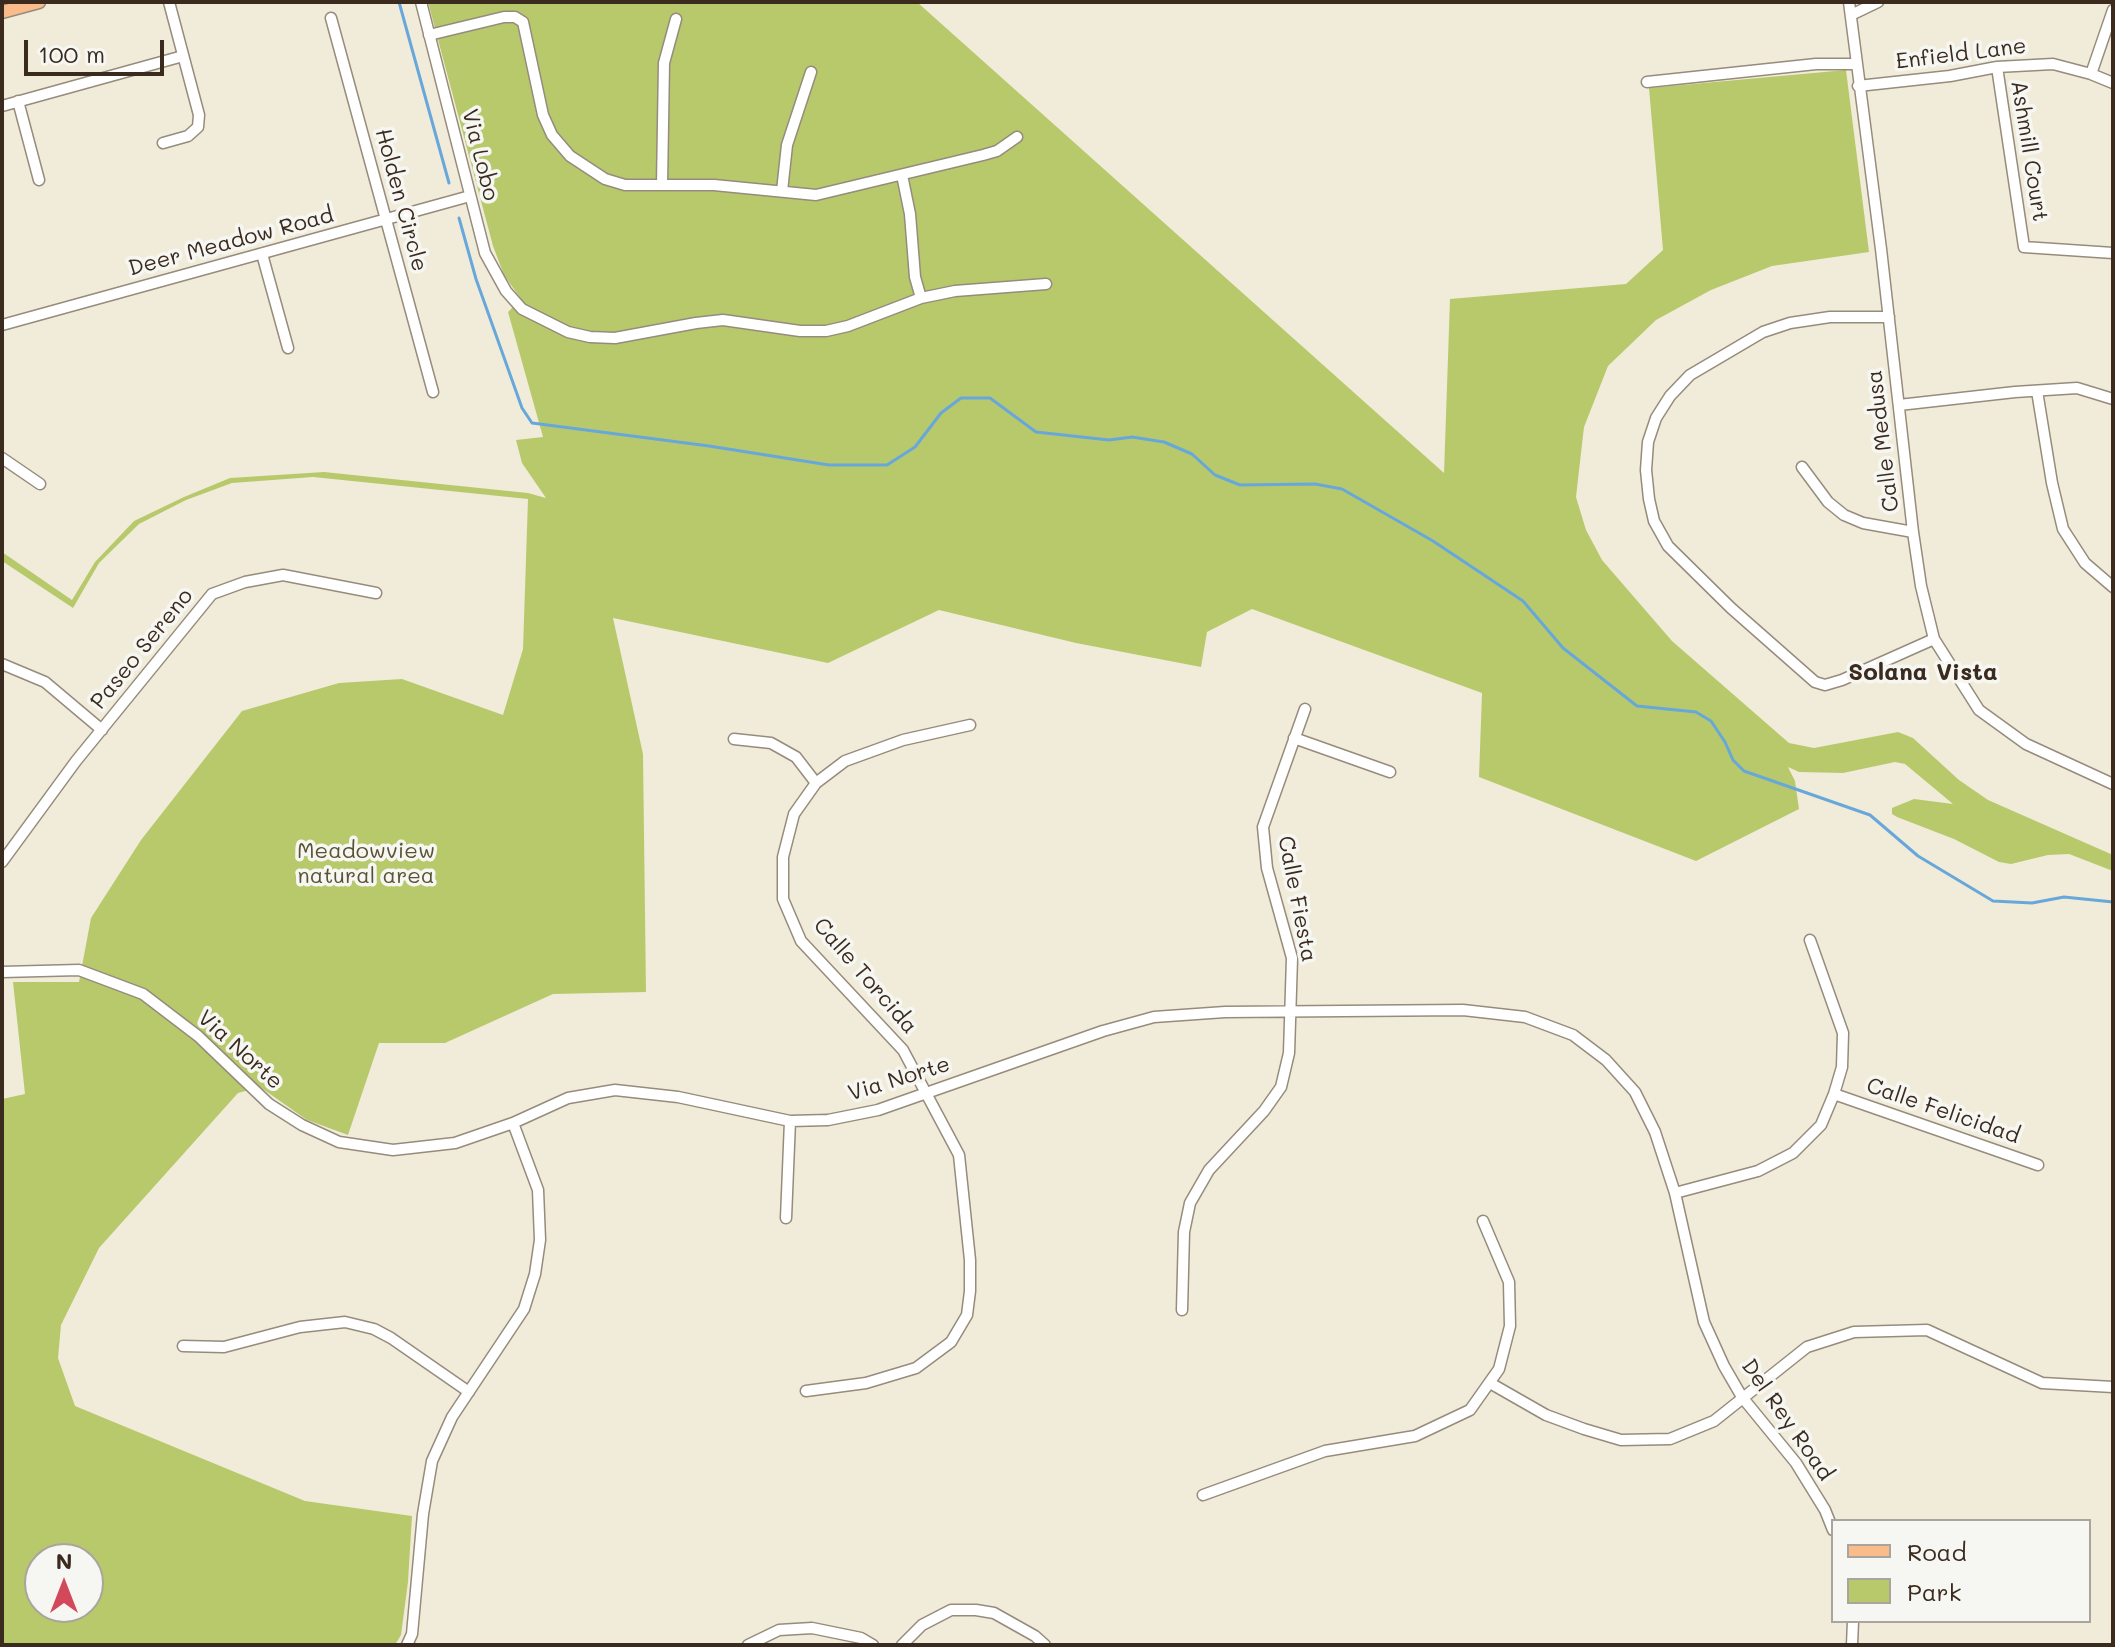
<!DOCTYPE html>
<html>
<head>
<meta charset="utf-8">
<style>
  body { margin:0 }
  #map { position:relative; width:2115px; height:1647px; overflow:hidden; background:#f1ecda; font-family:Mali,sans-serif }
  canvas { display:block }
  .frame { position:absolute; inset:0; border:4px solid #3b2a1e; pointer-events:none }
  .legend { position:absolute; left:1831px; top:1519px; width:260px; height:104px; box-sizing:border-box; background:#f6f6f2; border:2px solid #aba49d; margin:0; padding:10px 14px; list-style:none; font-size:24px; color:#3b2a1e }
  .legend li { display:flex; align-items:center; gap:16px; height:40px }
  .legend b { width:40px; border:2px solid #aba49d }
  .north { position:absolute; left:24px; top:1543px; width:80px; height:80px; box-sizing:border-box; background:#f6f6f2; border:2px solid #aba49d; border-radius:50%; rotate:0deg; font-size:22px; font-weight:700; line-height:32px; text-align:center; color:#3b2a1e }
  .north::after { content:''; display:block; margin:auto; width:28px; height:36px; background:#d1495b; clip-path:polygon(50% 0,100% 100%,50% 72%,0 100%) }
  .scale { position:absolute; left:24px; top:40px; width:140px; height:36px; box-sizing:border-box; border:4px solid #3b2a1e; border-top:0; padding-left:10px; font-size:24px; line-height:28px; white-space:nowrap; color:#3b2a1e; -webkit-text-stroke:6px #f6f6f2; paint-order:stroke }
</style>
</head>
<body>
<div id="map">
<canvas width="2115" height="1647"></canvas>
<div class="frame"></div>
<ul class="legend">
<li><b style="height:10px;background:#f9bc8a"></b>Road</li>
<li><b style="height:22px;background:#b8c96c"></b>Park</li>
</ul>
<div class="north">N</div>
<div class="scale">100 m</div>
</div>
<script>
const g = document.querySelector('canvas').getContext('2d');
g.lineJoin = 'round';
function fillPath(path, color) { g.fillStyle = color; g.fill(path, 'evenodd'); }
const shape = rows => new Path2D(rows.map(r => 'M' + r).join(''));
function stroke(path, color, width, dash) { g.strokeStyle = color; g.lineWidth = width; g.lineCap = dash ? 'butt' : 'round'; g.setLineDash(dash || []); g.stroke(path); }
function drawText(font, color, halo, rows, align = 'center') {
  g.font = font + ' Mali,sans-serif'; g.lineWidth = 7; g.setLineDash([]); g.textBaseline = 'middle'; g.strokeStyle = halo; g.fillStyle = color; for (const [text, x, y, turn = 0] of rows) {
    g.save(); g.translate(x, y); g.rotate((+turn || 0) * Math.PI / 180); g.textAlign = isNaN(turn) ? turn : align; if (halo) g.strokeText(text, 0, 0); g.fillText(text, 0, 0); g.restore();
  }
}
fillPath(shape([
  [428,2,917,2,1444,473,1450,299,1626,284,1663,250,1649,88,1846,70,1869,252,1772,266,1711,290,1656,320,1608,366,1584,427,1576,497,1586,530,1602,560,1672,641,1789,743,1814,748,1898,732,1913,738,1959,780,1988,800,2113,855,2113,871,2069,854,2048,855,2011,864,1999,862,1954,839,1897,817,1892,814,1892,808,1914,799,1953,804,1905,764,1895,762,1843,773,1799,772,1788,767,1795,781,1799,809,1696,861,1479,777,1482,693,1252,609,1207,632,1201,667,1076,643,939,610,828,663,613,618,643,754,646,992,553,994,445,1043,379,1043,348,1135,307,1120,260,1087,238,1093,99,1248,61,1325,58,1358,75,1406,305,1501,412,1516,408,1582,401,1635,395,1645,2,1645,2,1099,25,1094,13,982,79,982,91,918,141,840,242,711,339,683,402,679,503,715,523,649,528,499,313,477,232,483,186,500,139,524,99,563,73,608,2,561,2,552,72,600,95,562,134,521,184,497,230,478,324,472,528,493,546,498,522,463,516,440,543,437,508,312,521,299,504,275,493,246],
  [40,1559,88,1559,88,1607,40,1607]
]), '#b8c96c');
stroke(shape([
  [399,2,449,183],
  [459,218,476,279,522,408,532,423,709,446,829,465,887,465,915,447,941,413,961,398,990,398,1036,432,1109,440,1132,437,1164,442,1192,454,1215,475,1240,485,1315,484,1342,489,1433,541,1523,601,1563,648,1637,706,1696,712,1711,721,1725,742,1733,760,1744,771,1870,815,1918,856,1993,901,2032,903,2064,897,2113,902]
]), '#68a7da', 3);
const minor = shape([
  [421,2,485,253,506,291,522,309,568,332,590,337,615,338,696,323,723,320,800,331,826,331,848,326,921,298],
  [1849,2,1881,249,1913,532,1921,586,1934,639,1979,710,2026,744,2113,784],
  [1851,15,1878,2],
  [331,18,433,392],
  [429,35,504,17,515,17,523,22,543,115,552,135,570,156,605,179,625,185,714,185,816,195,983,155,997,151,1017,137],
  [1997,67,2024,247,2113,253],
  [2091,74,2113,10],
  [1647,82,1816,64,1857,64],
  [1858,86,1950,76,1997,67,2053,64,2091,74,2113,83],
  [18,101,39,180],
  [2,106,183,56],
  [163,143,188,136,198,127,199,115,169,2],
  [902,175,910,214,915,277,921,298,955,291,1046,284],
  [662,185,664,63,676,19],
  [782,191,787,145,811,72],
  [262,254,288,348],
  [1889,317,1830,317,1790,323,1763,332,1690,375,1670,396,1656,418,1648,442,1646,470,1649,499,1654,521,1668,546,1731,608,1815,682,1825,685,1842,680,1934,639],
  [2,325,470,196],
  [2037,391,2052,483,2063,529,2085,563,2113,587],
  [1899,405,2015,392,2077,388,2113,399],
  [2,458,40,484],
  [1802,467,1828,502,1844,515,1863,523,1913,532],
  [2,664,45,682,102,730],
  [1294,738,1390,772],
  [734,739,771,743,796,757,816,783],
  [2,862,76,761,212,594,245,582,283,575,376,593],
  [2,972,79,970,143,994,198,1036,269,1104,302,1125,339,1142,393,1150,455,1143,513,1123,568,1098,615,1090,678,1097,790,1121,828,1120,878,1110,1103,1031,1154,1017,1225,1012,1463,1010,1525,1017,1573,1035,1606,1060,1635,1092,1655,1132,1675,1193,1704,1322,1724,1366,1742,1397,1796,1463,1825,1510,1833,1530],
  [1834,1094,2038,1165],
  [1675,1193,1758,1171,1793,1153,1821,1125,1834,1094,1842,1067,1843,1033,1810,940],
  [786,1218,790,1121],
  [1182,1310,1184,1232,1190,1203,1209,1170,1264,1111,1281,1087,1289,1053,1292,958,1267,868,1263,827,1305,709],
  [183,1346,224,1347,300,1327,345,1322,374,1329,391,1338,469,1392],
  [1490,1383,1546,1415,1584,1429,1621,1440,1670,1439,1714,1421,1807,1347,1854,1332,1927,1330,2042,1383,2113,1387],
  [806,1391,866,1383,916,1368,951,1342,967,1315,970,1291,970,1260,959,1155,903,1050,801,941,783,899,783,857,794,814,816,783,845,761,903,740,970,725],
  [1203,1495,1325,1451,1415,1436,1470,1410,1499,1369,1510,1326,1509,1282,1483,1221],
  [407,1645,412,1634,423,1514,432,1461,452,1417,524,1309,535,1274,540,1240,538,1190,513,1123],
  [748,1645,779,1630,812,1628,861,1638,873,1645],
  [902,1645,922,1625,951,1610,976,1610,994,1613,1035,1636,1045,1645],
  [1852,1645,1853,1621]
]);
const major = shape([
  [2,12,39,2]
]);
stroke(minor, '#968b7c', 13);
stroke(major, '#968b7c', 15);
stroke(minor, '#fff', 10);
stroke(major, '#f9bc8a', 12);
drawText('22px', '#3b2a1e', '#f6f6f2', [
  ["Enfield Lane",1961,54,-7],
  ["Ashmill Court",2029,151,81],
  ["Via Lobo",480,155,76],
  ["Holden Circle",401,200,75],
  ["Deer Meadow Road",231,242,-15],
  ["Calle Medusa",1883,441,-97],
  ["Paseo Sereno",142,649,-51],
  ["Calle Fiesta",1297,899,79],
  ["Calle Torcida",865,976,49],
  ["Via Norte",240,1050,42],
  ["Via Norte",899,1079,-17],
  ["Calle Felicidad",1943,1111,19],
  ["Del Rey Road",1787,1420,55]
]);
drawText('22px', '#5a5232', '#f6f6f2', [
  ["Meadowview",366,851],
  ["natural area",366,876]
]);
drawText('bold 24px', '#3b2a1e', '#f6f6f2', [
  ["Solana Vista",1923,673]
]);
</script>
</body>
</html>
